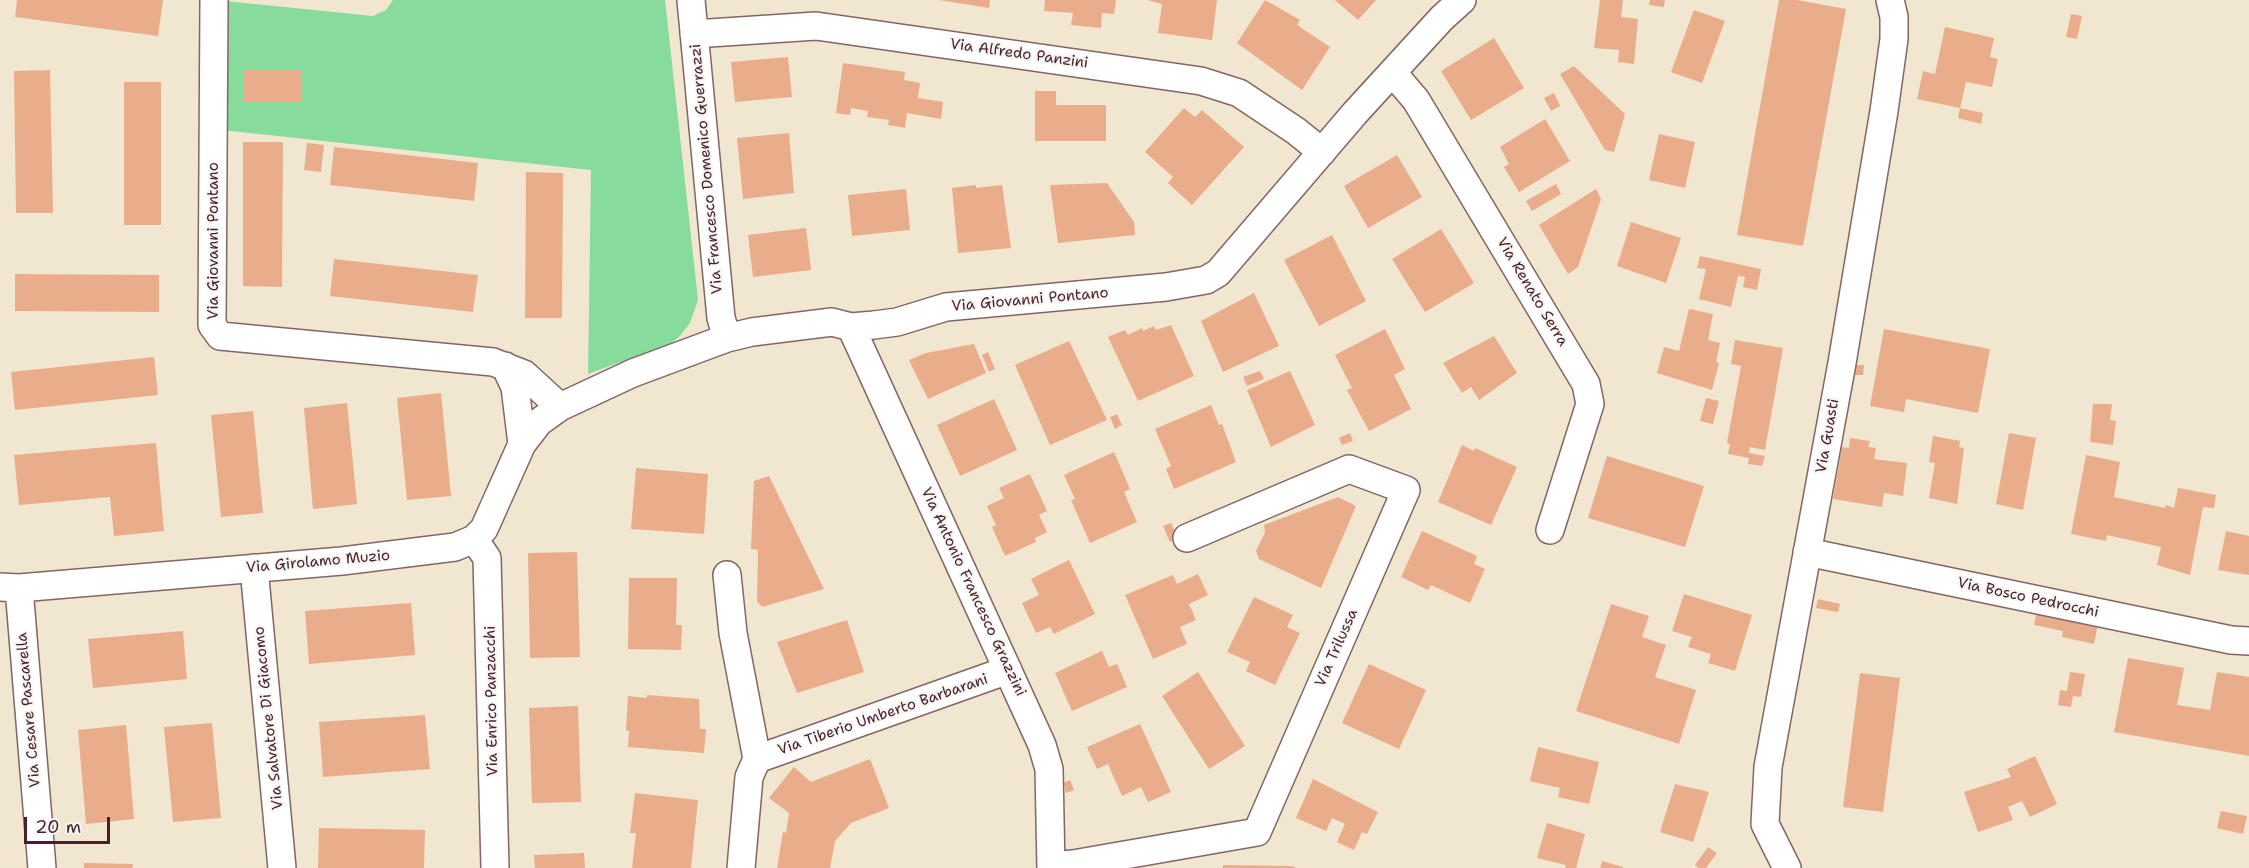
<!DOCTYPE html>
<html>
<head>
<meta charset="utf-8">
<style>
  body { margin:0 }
  #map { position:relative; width:2249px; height:868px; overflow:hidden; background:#f1e6cf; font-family:"Shantell Sans",sans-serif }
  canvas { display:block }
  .scale { position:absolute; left:24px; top:817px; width:86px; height:27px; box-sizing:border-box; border:3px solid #4a1f2b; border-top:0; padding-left:8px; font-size:18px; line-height:21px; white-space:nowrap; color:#4a1f2b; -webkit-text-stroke:4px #f6f6f2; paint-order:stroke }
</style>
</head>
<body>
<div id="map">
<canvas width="2249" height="868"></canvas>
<div class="scale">20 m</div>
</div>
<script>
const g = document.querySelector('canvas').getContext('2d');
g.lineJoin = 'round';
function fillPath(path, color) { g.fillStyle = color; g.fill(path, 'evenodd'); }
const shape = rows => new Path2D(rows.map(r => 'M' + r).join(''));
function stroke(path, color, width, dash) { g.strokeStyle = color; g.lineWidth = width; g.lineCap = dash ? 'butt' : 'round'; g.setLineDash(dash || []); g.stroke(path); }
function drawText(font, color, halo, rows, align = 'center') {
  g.font = font + ' "Shantell Sans",sans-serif'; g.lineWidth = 4.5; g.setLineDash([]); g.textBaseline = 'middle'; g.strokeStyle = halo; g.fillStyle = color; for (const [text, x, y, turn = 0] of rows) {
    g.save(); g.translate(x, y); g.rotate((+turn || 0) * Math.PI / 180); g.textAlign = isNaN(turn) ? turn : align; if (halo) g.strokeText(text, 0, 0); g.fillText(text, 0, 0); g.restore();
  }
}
fillPath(shape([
  [393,0,665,0,698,300,690,323,679,337,670,344,588,374,591,170,222,130,225,1,373,16,386,10]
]), '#87db9d');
fillPath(shape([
  [17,0,163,0,158,36,15,17],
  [939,0,990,0,989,8],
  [1045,0,1116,0,1114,14,1102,13,1101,28,1071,25,1073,13,1044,11],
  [1147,0,1217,0,1212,40,1158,33,1162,4],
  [1265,0,1300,20,1297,25,1330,47,1302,90,1237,43],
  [1335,0,1376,0,1358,20],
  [1600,0,1623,0,1621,17,1638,19,1634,64,1618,62,1619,50,1594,48],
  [1650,0,1665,0,1664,7,1649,5],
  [1779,0,1797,0,1846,9,1803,246,1737,235],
  [1694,10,1725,21,1702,83,1671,72],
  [2071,14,2082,16,2077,39,2066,37],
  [1945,27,1994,38,1990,57,1998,59,1992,87,1966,82,1960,108,1917,99,1923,71,1935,74],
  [1494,38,1524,88,1471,120,1441,71],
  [788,57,792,97,735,102,731,62],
  [843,63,905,72,904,80,920,83,918,98,943,102,941,119,907,113,905,128,888,125,889,120,867,117,868,111,851,108,850,115,836,113],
  [1574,66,1625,114,1614,152,1605,150,1560,74],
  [50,70,53,213,16,213,14,71],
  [244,70,301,70,301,102,244,102],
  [124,82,161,82,161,225,124,225],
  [1035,91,1056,91,1056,105,1106,105,1106,141,1035,141],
  [1554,93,1560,106,1551,111,1544,98],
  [1184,108,1195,117,1202,110,1244,147,1192,205,1168,183,1173,177,1145,152],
  [1960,108,1983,113,1981,124,1958,118],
  [1545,119,1570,161,1519,192,1504,167,1509,164,1500,147],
  [789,133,794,193,743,199,737,138],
  [1659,134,1695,142,1685,188,1649,180],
  [243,142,283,142,282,287,243,286],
  [307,143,324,145,321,172,304,170],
  [334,147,478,163,474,201,330,185],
  [1397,155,1422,197,1368,228,1344,186],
  [526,172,563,173,562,318,525,318],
  [1107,183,1134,222,1135,235,1058,243,1050,185],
  [1556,184,1561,194,1532,211,1526,201],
  [976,185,976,188,1002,185,1011,248,958,253,952,188],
  [906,189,910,230,852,236,848,195],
  [1596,189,1601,199,1578,267,1568,274,1539,225],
  [1631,222,1681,238,1666,283,1617,266],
  [806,228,811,270,753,277,748,235],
  [1441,229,1474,283,1425,312,1392,259],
  [1332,235,1366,301,1319,326,1284,260],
  [1700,256,1761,269,1757,290,1743,287,1745,277,1738,276,1731,307,1699,299,1706,269,1697,268],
  [334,259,478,275,473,312,330,296],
  [15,274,159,275,159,312,15,311],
  [1254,293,1279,346,1223,372,1201,321],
  [1689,309,1713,314,1708,340,1720,343,1716,362,1719,363,1712,390,1657,373,1664,347,1679,351],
  [1171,325,1194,376,1138,401,1108,337,1125,330,1128,335,1142,328,1143,331,1154,326,1156,330],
  [1385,329,1405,369,1394,375,1411,409,1369,431,1347,390,1352,388,1335,355],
  [1884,329,1990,349,1978,413,1906,399,1904,412,1870,406],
  [1494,336,1517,373,1479,400,1471,387,1462,393,1443,363],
  [1735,340,1783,348,1765,450,1750,447,1749,453,1765,456,1762,466,1748,464,1749,458,1728,454,1730,444,1727,443,1741,366,1731,364],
  [1069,341,1107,420,1050,445,1015,365],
  [974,344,986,373,928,399,909,360,926,353],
  [988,352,995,369,989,372,982,355],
  [154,357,158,395,15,410,11,372],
  [1856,365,1864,365,1863,375,1855,375],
  [1260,371,1264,379,1247,386,1243,377],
  [1290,371,1315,425,1271,447,1247,390],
  [441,393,451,496,407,500,397,398],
  [1706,398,1719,401,1713,424,1700,421],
  [994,399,1017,450,960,476,937,425],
  [347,403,357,504,313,509,304,408],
  [2093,404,2112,404,2110,420,2116,421,2113,445,2090,442],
  [1211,405,1219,425,1222,424,1236,462,1174,489,1166,469,1171,466,1155,429],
  [253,411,263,513,221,517,211,415],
  [1117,414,1122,425,1115,429,1110,417],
  [1350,433,1353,441,1342,445,1339,438],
  [2009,433,2036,438,2023,510,1996,504],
  [1933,436,1960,441,1959,447,1964,448,1957,504,1929,498,1935,463,1929,462],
  [1850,438,1870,441,1868,447,1876,448,1874,459,1907,463,1903,496,1884,493,1882,507,1833,499,1842,447,1849,448],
  [156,443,164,531,114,536,110,497,19,505,14,455],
  [1462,445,1474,451,1475,448,1517,467,1491,525,1438,502],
  [1114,452,1130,489,1124,492,1137,522,1090,543,1071,500,1075,499,1064,475],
  [2086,455,2120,462,2114,497,2165,508,2166,505,2174,508,2178,488,2216,495,2214,508,2203,507,2190,575,2157,565,2161,547,2107,535,2106,541,2071,534],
  [1607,456,1704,486,1685,547,1588,518],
  [636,468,708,474,704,534,631,529],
  [1030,474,1047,511,1039,515,1047,532,1035,538,1036,542,1005,556,992,527,996,525,987,506,1004,498,999,488],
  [769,476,824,589,762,607,757,601,758,550,751,549,754,481],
  [1338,497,1356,506,1321,588,1259,559,1256,551,1265,532,1264,525],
  [1171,523,1178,538,1170,542,1163,526],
  [1422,531,1477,556,1474,564,1485,569,1470,603,1431,585,1428,590,1401,577],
  [2226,531,2249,536,2249,575,2218,570],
  [577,552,580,657,530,658,528,553],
  [1069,560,1095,614,1054,634,1050,627,1036,633,1022,603,1039,595,1031,579],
  [1198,574,1208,595,1189,604,1196,620,1180,627,1187,644,1153,659,1125,595,1173,575,1177,584],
  [629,578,677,578,676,625,682,625,681,650,628,649],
  [1684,594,1752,615,1735,671,1708,663,1711,654,1688,647,1692,637,1672,631],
  [1254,597,1293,615,1287,627,1300,633,1275,685,1246,671,1250,662,1227,652],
  [1818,599,1840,604,1838,612,1816,608],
  [411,603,415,655,309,664,305,611],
  [1611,604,1649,616,1642,637,1666,645,1655,677,1696,690,1679,744,1576,711],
  [2038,606,2099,619,2094,644,2062,637,2063,631,2034,625],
  [847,620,864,672,797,693,777,642],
  [183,631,187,679,93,688,88,639],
  [1102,651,1109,667,1117,664,1127,687,1072,711,1055,673],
  [2128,658,2184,668,2177,705,2210,710,2217,672,2249,677,2249,756,2114,732],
  [1369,664,1426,690,1399,749,1342,723],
  [1198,672,1245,746,1209,769,1162,696],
  [2070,672,2085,674,2081,697,2073,696,2071,707,2058,705,2060,690,2067,691],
  [1860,673,1900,678,1883,812,1843,807],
  [647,695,699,699,700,729,706,729,704,753,628,747,629,731,626,730,628,696,647,698],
  [578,706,581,802,532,803,529,708],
  [425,715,430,769,323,777,319,722],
  [212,723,221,818,173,822,164,727],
  [1140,724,1171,792,1148,802,1141,787,1122,796,1108,764,1097,769,1087,747],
  [126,725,134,819,86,824,78,730],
  [1538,747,1599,762,1589,804,1558,797,1560,788,1530,781],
  [2035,756,2057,804,2030,817,2022,801,2008,807,2013,820,1978,832,1964,792,2011,777,2007,769],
  [870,759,889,808,851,823,835,841,830,868,777,868,783,832,786,833,789,813,769,798,794,767,811,782],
  [1313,779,1378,812,1367,834,1362,832,1354,850,1337,842,1345,824,1332,818,1326,831,1296,818],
  [1070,780,1074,790,1066,793,1064,783],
  [1675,784,1709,792,1693,842,1660,832],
  [635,793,698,800,691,868,632,868,636,833,630,833],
  [2221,811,2247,816,2243,834,2217,828],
  [1547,823,1585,834,1576,868,1565,868,1566,865,1537,858],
  [319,828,425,830,424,868,318,868],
  [1708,847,1717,853,1706,868,1699,868,1695,865],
  [584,853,585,868,535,868,534,855],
  [1602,861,1623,867,1623,868,1600,868],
  [84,863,133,864,132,868,84,868],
  [1223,865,1292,866,1296,868,1223,868]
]), '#e9ad8c');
const street = shape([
  [214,0,212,325,220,336,493,362,524,374,560,407],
  [691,0,721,318,727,338],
  [694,34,816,26,1201,81,1239,93,1296,131,1322,152],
  [1393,73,1416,100,1586,384,1590,404,1550,530],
  [851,327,1042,745,1049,769,1051,868],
  [505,366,515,387,522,444],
  [474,539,487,558,495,868],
  [1807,552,2231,640,2249,641],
  [254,568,282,868],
  [727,575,733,633,757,759],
  [0,587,19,588,342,561,455,547,474,539,484,529,522,444,539,422,560,407,633,373,727,338,752,332,832,322,851,327,874,325,897,322,946,307,1166,287,1206,280,1218,273,1355,113,1442,18,1462,0],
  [19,588,42,868],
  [1051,866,1073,864,1257,832,1406,490,1349,469,1187,538],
  [741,868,749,777,757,759,1008,670],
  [1787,868,1765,824,1768,767,1842,363,1884,111,1894,39,1894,17,1890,0]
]);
stroke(street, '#846564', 30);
stroke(street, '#fff', 27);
drawText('15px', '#4a1f2b', '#f6f6f2', [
  ["Via Alfredo Panzini",1019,54,8],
  ["Via Francesco Domenico Guerrazzi",707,169,-95],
  ["Via Giovanni Pontano",214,241,-90],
  ["Via Renato Serra",1532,292,59],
  ["Via Giovanni Pontano",1030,300,-5],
  ["Via Guasti",1828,436,-80],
  ["Via Girolamo Muzio",318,562,-5],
  ["Via Antonio Francesco Grazzini",973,592,65],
  ["Via Bosco Pedrocchi",2028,598,12],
  ["Via Trilussa",1337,648,-66],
  ["Via Enrico Panzacchi",492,701,-91],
  ["Via Cesare Pascarella",29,710,-95],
  ["Via Tiberio Umberto Barbarani",883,715,-19],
  ["Via Salvatore Di Giacomo",269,718,-96]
]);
</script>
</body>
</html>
